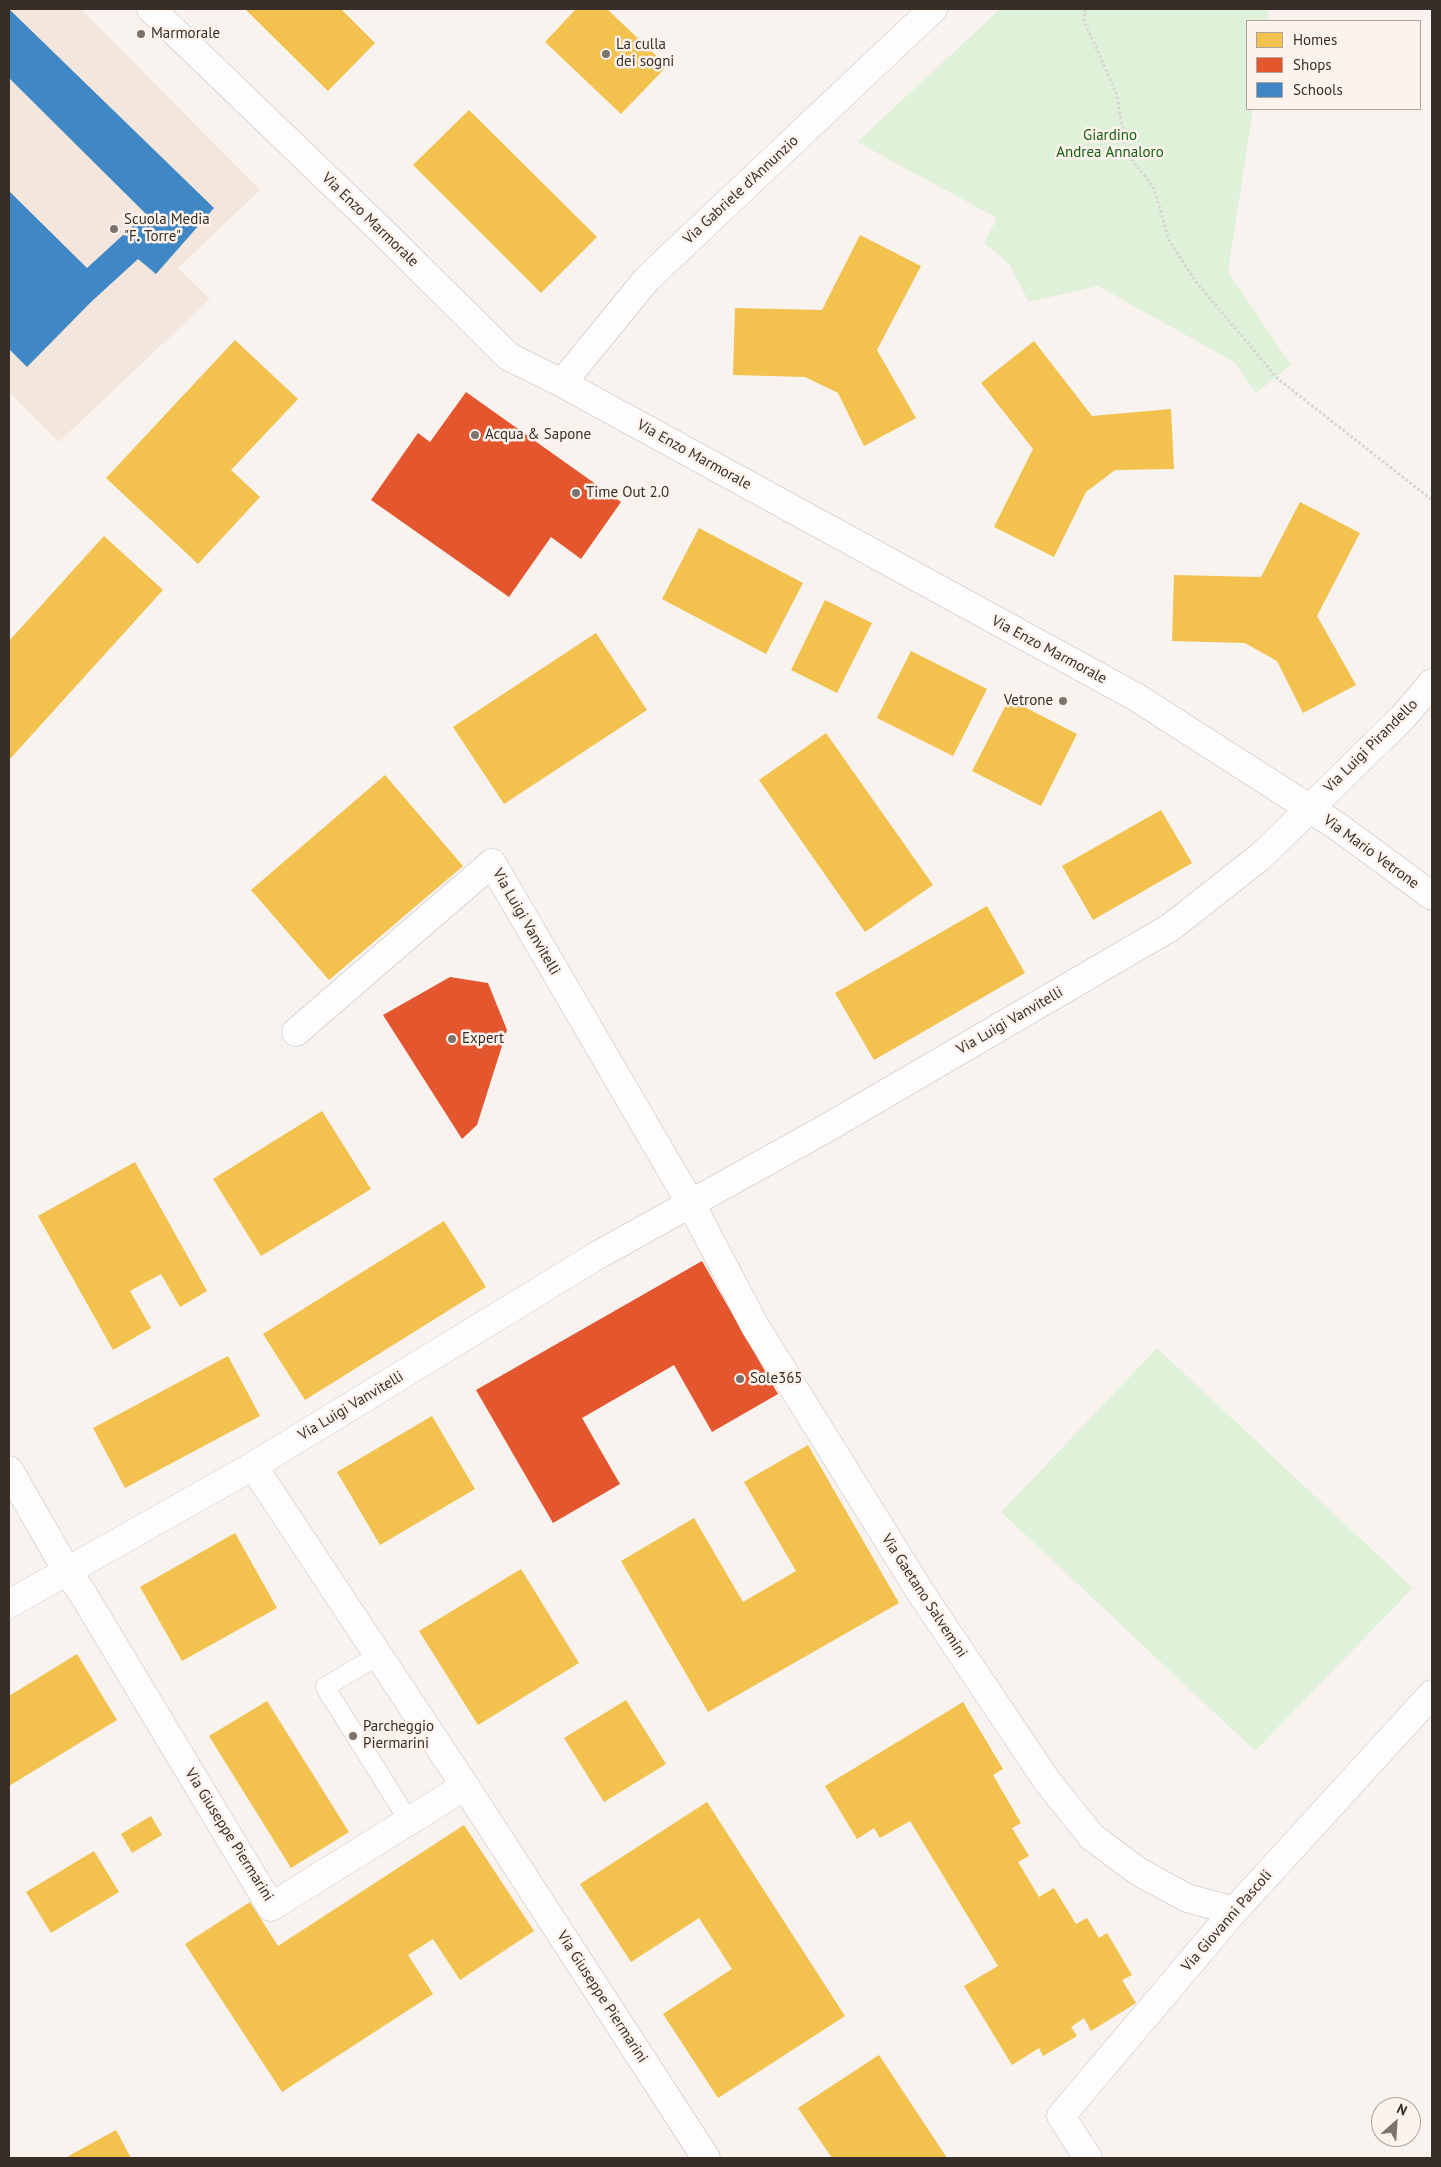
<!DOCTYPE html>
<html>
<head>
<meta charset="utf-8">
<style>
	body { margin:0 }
	#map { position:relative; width:1441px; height:2167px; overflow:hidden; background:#f9f3f0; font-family:"PT Sans",sans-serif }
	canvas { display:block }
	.frame { position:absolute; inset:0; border:10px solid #382e27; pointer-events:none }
	.legend { position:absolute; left:1246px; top:20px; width:175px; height:90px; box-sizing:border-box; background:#fdf2ec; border:1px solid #aea49d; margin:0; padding:6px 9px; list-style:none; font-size:15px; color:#382e27 }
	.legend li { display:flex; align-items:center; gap:10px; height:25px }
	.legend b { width:25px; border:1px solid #aea49d }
	.north { position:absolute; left:1371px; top:2097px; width:50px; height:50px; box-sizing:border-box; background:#fdf2ec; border:1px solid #aea49d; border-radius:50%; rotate:26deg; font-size:14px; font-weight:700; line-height:20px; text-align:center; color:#382e27 }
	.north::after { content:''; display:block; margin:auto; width:18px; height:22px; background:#7c736d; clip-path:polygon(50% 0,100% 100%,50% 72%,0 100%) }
</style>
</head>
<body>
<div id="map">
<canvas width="1441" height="2167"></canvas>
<div class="frame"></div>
<ul class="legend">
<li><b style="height:14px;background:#f2c14e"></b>Homes</li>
<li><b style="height:14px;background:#e4572e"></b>Shops</li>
<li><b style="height:14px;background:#3f88c5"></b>Schools</li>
</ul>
<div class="north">N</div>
</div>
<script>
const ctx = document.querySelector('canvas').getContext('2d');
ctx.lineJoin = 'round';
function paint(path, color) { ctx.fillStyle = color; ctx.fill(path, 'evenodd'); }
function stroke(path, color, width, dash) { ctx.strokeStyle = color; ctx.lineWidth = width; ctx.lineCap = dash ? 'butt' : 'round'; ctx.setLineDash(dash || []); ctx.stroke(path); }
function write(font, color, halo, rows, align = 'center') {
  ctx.font = font + ' "PT Sans",sans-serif'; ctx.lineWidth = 5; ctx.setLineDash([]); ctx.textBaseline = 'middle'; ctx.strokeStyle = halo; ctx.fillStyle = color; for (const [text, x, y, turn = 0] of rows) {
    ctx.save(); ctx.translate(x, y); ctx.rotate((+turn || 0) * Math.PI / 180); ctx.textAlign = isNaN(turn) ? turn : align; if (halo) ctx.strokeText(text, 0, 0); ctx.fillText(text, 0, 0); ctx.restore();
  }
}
paint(new Path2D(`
	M9,9h72l179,181 -82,78 32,31 -151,143 -50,-50z`), '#f3e6dd');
paint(new Path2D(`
	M1000,9h269l-2,12h-20v88h6l-25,163 63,93 -35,28 -22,-31 -136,-76 -69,16 -20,-38 -25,-21 13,-25 -140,-76z
	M1157,1348l256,240 -158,163 -254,-239z`), '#dff2d9');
paint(new Path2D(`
	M245,9h96l34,34 -47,48z
	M576,9h31l60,57 -46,48 -76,-72z
	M469,110l128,127 -56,56 -128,-128z
	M860,235l61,31 -44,84 39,68 -52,28 -26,-53 -33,-16 -72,-2 2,-67 87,2z
	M235,340l63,59 -67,71 29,27 -62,67 -92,-86z
	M1034,341l58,75 79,-7 3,60 -59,1 -29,22 -32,65 -60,-30 39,-78 -52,-66z
	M1300,502l60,31 -43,83 39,69 -53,28 -26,-52 -32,-18 -73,-2 2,-66 87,2z
	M699,528l104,55 -37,71 -104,-55z
	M104,536l59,54 -154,170v-119z
	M825,600l47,23 -35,70 -46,-23z
	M596,633l51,77 -143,94 -51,-77z
	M911,651l76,38 -34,67 -76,-38z
	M1009,699l68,35 -36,72 -69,-35z
	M826,733l107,152 -68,47 -106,-152z
	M385,775l78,91 -134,114 -78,-90z
	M1161,810l31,53 -99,57 -31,-54z
	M987,906l38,67 -151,87 -39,-67z
	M322,1111l49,78 -110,67 -48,-77z
	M135,1162l72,129 -27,16 -19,-33 -31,17 21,37 -38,22 -75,-134z
	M444,1221l42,66 -181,113 -42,-66z
	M228,1356l32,60 -135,72 -32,-60z
	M432,1416l43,73 -95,56 -43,-73z
	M808,1445l91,158 -191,109 -87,-151 73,-43 49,84 53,-31 -52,-89z
	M235,1533l42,75 -95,53 -42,-74z
	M521,1569l58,94 -101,62 -59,-94z
	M77,1654l40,66 -108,66v-90z
	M626,1700l40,64 -62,38 -40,-64z
	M267,1701l82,131 -58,36 -82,-132z
	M963,1702l40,67 -10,6 28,48 -9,5 17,28 -11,6 21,35 15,-9 22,36 11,-6 12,20 8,-5 25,42 -10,5 14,23 -45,28 -7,-13 -13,9 6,9 -34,20 -4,-8 -27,17 -48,-79 34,-20 -88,-145 -30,17 -6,-10 -17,11 -32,-53z
	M707,1802l138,214 -127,82 -55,-84 69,-45 -33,-51 -68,44 -51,-78z
	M151,1816l11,19 -30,18 -11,-19z
	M464,1825l70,106 -74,49 -27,-41 -25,16 25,39 -151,98 -97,-148 65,-42 28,44z
	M94,1851l25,41 -68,41 -25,-41z
	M879,2055l68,103h-115l-34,-50z
	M116,2130l15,28h-66z`), '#f2c14e');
paint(new Path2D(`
	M466,392l155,110 -40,57 -30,-22 -42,60 -138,-97 47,-67 12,9z
	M450,977l38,6 19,47 -30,95 -15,14 -79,-124z
	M702,1261l76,133 -66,38 -38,-67 -92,53 38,66 -67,39 -77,-133z`), '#e4572e');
paint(new Path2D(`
	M9,9l205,199 -58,66 -18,-15 -47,43 -64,65 -18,-18v-158l78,77 59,-54 -137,-136z`), '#3f88c5');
const lane = new Path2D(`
	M379,1655l-54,32 84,134`);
const street = new Path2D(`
	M151,9l236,227 122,121 53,26 574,314 201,129 95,70
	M562,383l85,-104 286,-270
	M296,1032l196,-169 199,341 64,122 166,267 126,188 45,56 47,35 48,26 47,13
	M253,1466l212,320 241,372
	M9,1470l58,101 16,23 188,313 194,-121
	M9,1604l244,-138 345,-211 227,-126 346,-202 90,-71 142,-139 29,-34
	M1088,2158l-27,-42 173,-205 198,-217`);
stroke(lane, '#c4bdb8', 20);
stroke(street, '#c4bdb8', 29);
stroke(new Path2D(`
	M1085,9l-1,12 33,74 9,58 27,33 16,54 27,42 82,97 154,121`), '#d8d4d3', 3, [2.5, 2.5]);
stroke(lane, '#fefdfd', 19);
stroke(street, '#fefdfd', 28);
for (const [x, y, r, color] of [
	[141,34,5,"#7c736d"],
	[606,54,5,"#7c736d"],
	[114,229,5,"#7c736d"],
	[475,435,5,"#7c736d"],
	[576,493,5,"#7c736d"],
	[1063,701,5,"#7c736d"],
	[452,1039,5,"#7c736d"],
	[740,1379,5,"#7c736d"],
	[353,1736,5,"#7c736d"]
]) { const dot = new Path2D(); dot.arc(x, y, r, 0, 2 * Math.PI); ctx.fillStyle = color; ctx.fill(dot); stroke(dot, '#fdf2ec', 2); }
write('15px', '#382e27', '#fdf2ec', [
	["Marmorale",151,34],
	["La culla",616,45],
	["dei sogni",616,62],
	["Scuola Media",124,220],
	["\"F. Torre\"",124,237],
	["Acqua & Sapone",485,435],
	["Time Out 2.0",586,493],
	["Vetrone",1053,701,"right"],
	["Expert",462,1039],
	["Sole365",750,1379],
	["Parcheggio",363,1727],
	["Piermarini",363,1744]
], 'left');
write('15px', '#136118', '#fdf2ec', [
	["Giardino",1110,136],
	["Andrea Annaloro",1110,153]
]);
write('15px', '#382e27', '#fdf2ec', [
	["Via Gabriele d'Annunzio",741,190,-43],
	["Via Enzo Marmorale",370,220,44],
	["Via Enzo Marmorale",694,455,29],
	["Via Enzo Marmorale",1049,650,28],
	["Via Luigi Pirandello",1371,746,-45],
	["Via Mario Vetrone",1371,852,36],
	["Via Luigi Vanvitelli",526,922,60],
	["Via Luigi Vanvitelli",1010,1021,-30],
	["Via Luigi Vanvitelli",351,1406,-31],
	["Via Gaetano Salvemini",924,1596,57],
	["Via Giuseppe Piermarini",229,1835,58],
	["Via Giovanni Pascoli",1227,1921,-49],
	["Via Giuseppe Piermarini",602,1997,57]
]);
</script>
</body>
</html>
